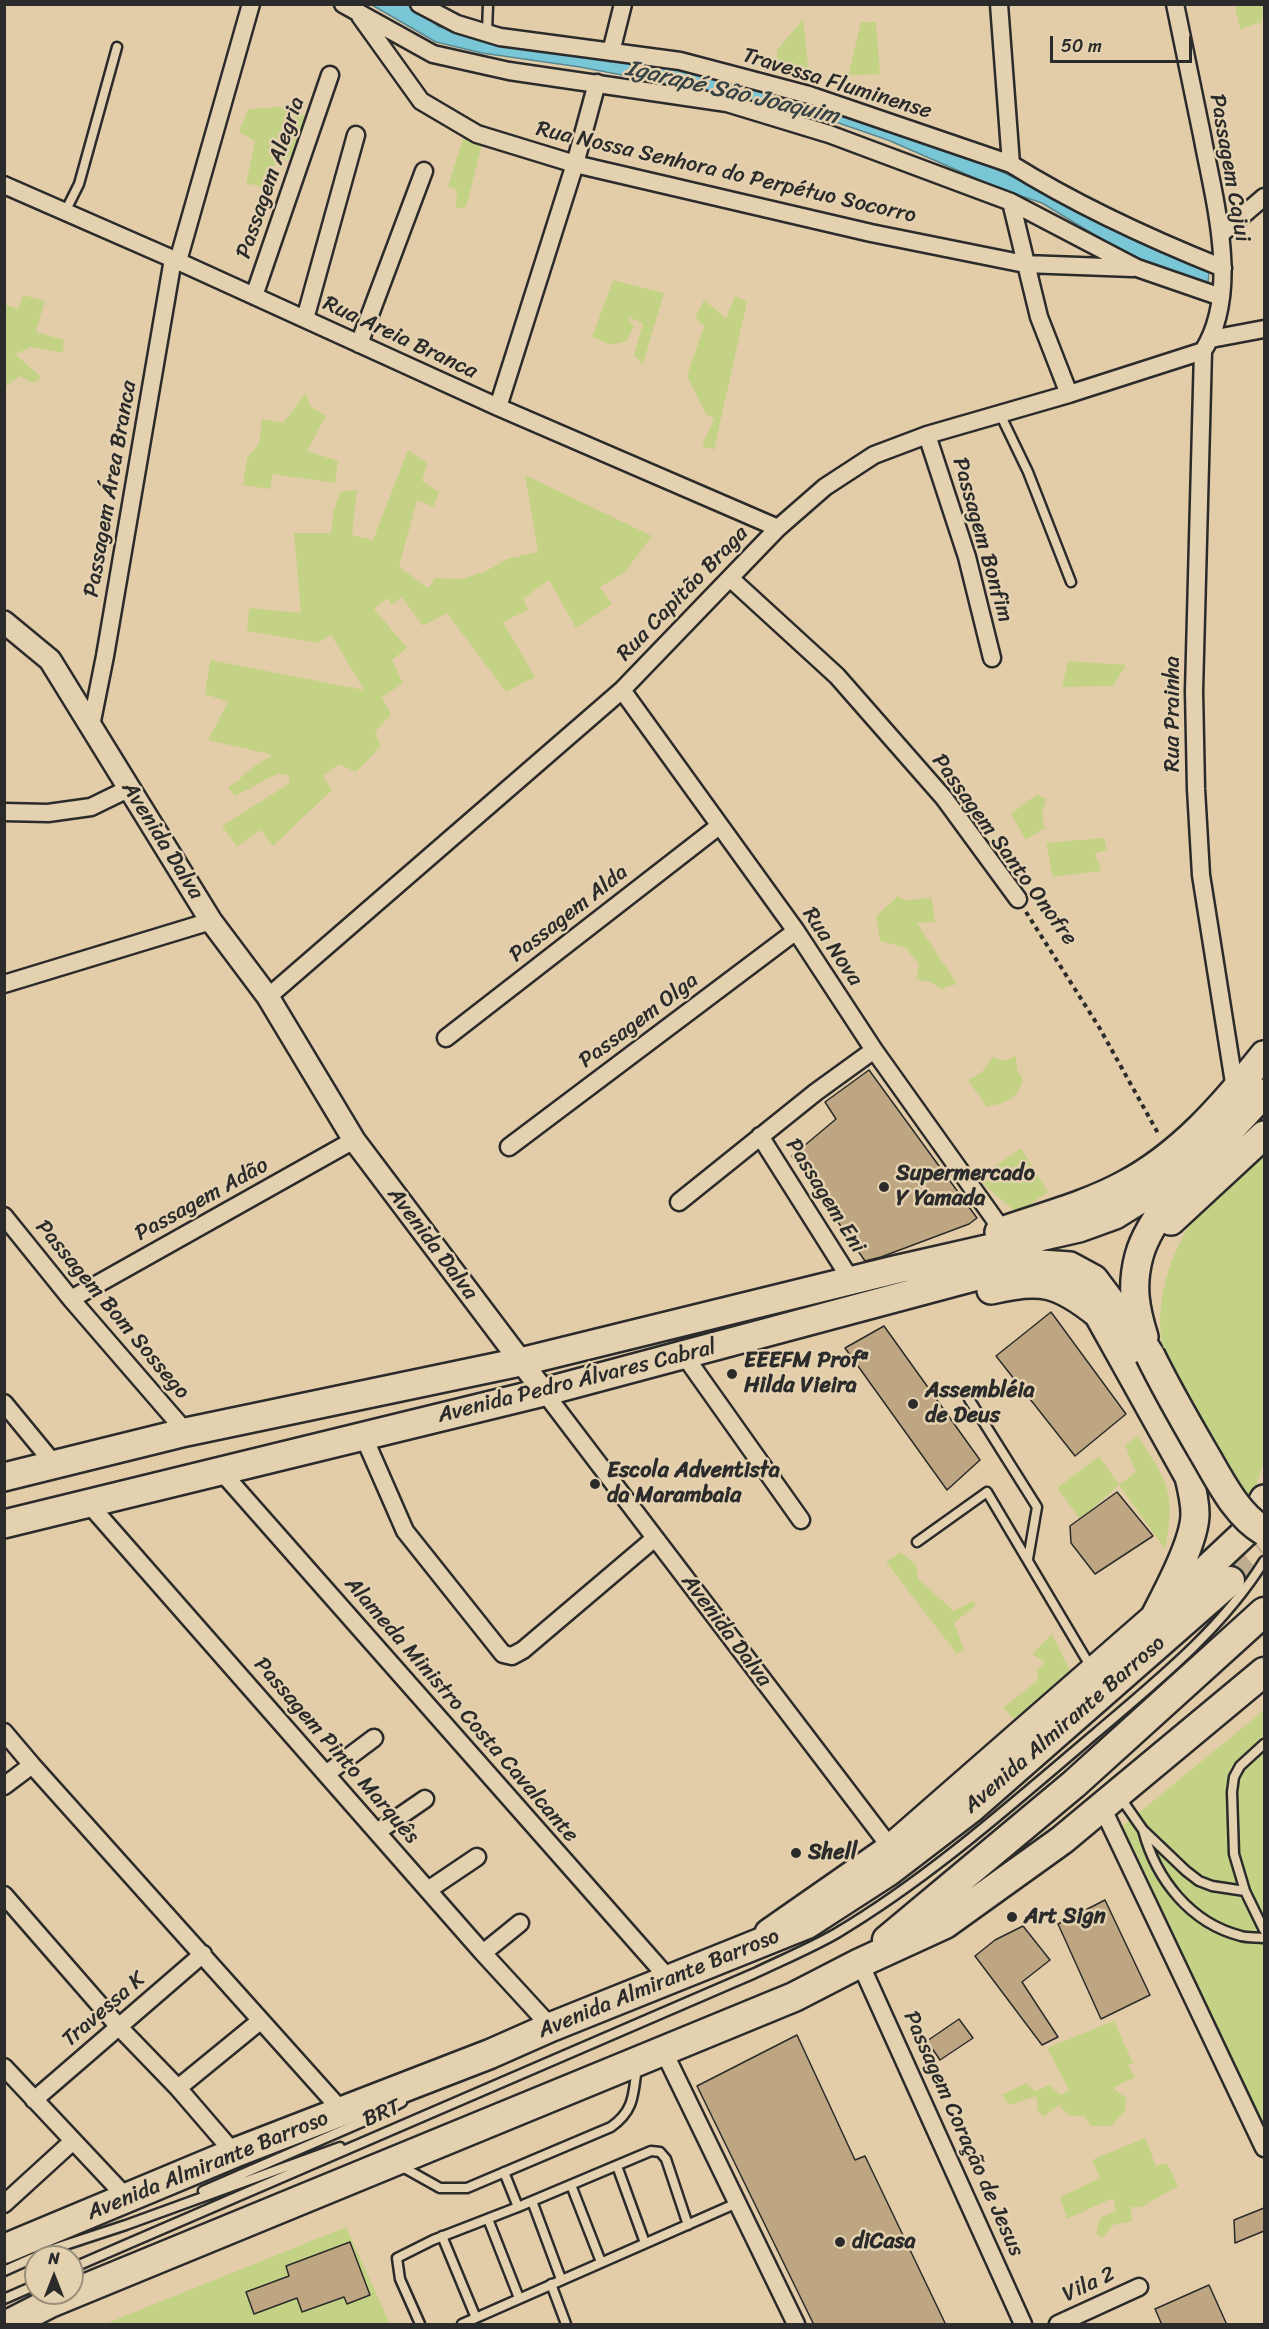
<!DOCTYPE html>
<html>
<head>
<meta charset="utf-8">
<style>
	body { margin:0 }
	#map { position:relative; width:1269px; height:2329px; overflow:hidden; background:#e3cda8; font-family:Sriracha,sans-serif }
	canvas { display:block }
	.frame { position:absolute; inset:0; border:6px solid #2b2b2b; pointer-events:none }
	.north { position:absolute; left:24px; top:2245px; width:60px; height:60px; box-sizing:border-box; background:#e4d1af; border:2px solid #9a8f7a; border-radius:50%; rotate:0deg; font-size:16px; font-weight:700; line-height:24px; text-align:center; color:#2b2b2b }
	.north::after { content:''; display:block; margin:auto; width:21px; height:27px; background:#2b2b2b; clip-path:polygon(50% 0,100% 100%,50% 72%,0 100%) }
	.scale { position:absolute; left:1050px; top:36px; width:142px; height:27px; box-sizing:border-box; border:3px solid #2b2b2b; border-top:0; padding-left:8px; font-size:18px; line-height:21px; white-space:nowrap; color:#2b2b2b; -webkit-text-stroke:4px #e4d1af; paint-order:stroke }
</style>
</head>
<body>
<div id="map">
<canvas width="1269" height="2329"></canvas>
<div class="frame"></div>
<div class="north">N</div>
<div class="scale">50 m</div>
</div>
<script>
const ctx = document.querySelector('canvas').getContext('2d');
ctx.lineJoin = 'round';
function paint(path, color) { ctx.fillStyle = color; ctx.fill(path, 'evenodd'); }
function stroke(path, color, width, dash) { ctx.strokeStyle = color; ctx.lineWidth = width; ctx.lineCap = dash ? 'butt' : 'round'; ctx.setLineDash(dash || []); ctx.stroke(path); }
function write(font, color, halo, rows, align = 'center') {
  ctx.font = font + ' Sriracha,sans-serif'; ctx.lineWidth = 5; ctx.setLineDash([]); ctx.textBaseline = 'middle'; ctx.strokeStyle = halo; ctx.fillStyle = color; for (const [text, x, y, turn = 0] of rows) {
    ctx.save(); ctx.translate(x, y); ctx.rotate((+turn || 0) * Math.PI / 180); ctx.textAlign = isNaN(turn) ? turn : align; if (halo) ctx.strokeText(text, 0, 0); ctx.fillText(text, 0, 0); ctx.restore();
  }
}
paint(new Path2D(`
	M1236,5h28v9l-3,8 -21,7 -5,-23z
	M803,19l6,55 -32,-6v-18z
	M861,22h15l4,52 -32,2z
	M280,107l30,10 -14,36 -27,16 -1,22 -12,-6 -10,-1 9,-43 -16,-9 9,-23z
	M463,138l19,7 -16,62 -10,1 1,-18 -9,-3z
	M613,280l51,13 -21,71 -9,-8 9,-33 -16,-6 7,9 -7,15 -16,4 -19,-8z
	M23,295l22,6 -9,31 28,8 -1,13 -31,-6 -17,7 27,24 -10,5 -12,-7 -15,11v-82l13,4z
	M735,296l12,6 -33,148 -12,-4 12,-27 -8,-5 -19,-38 17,-50 -9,-8 9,-18 22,18z
	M306,393l4,13 16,10 -19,35 31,10 -3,22 -62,-9 -3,15 -27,-4 4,-27 12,-14 3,-25 21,4z
	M408,450l19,13 -5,18 17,11 -5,15 -17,-7 -18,67 29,21 7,-10 26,1 25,-8 21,-12 31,-7 -13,-77 127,61 -28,37 -24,14 12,17 -36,24 -27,-48 -26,19 5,11 -25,12 32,55 -29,15 -59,-79 -24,13 -21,-29 -10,8 -4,-7 -14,11 33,39 -15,12 11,23 -21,14 9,18 -16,17 6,14 -25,26 -17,-8 -16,12 9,14 -59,56 -12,-16 -24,17 -15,-21 68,-43 -2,-8 -11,-1 -42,22 -7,-9 10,-6 8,-9 26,-17 -64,-15 20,-38 -23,-8 5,-34 154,30 -33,-55 -13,8 -71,-12 2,-23 52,5 -7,-80h37l2,-20 7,-21 17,-2 -5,45 21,5z
	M1068,661l58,4 -13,21 -51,1z
	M1037,794l9,5 -4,15 3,14 -19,12 -15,-26z
	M1104,838l3,12 -12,3 6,18 -48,6 -7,-34z
	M898,896l8,5 25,-4 4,25 -18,1 40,61 -16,5 -11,-7 -14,-3 3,-15 -13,-16 -26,-7 -4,-25z
	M1016,1056l1,13 6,11c-7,21 -16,22 -36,27l-19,-27 13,-7 12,-16 11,4z
	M1021,1148l27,44 -31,21 -40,-34z
	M1264,1149v312l-10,31 -9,8c-18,-32 -36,-64 -54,-96 -8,-15 -18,-29 -24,-44 -19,-48 5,-118 37,-154 18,-21 41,-38 60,-57z
	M1138,1436c30,47 38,57 27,113l-46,-64 -39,34 -23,-31 42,-32 20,29 17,-13 -11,-27z
	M901,1552l15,13 2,14 36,32 18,-10 4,4 -22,18 10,26 -7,5 -71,-92z
	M1052,1634l20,41 -53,49 -16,-16 35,-28 -1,-10 8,-8 -13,-8z
	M1264,1710v426l-145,-307z
	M1114,2021l19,42 -5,2 7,12 -22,11 14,11 -3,13 -12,14h-21l-7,-10h-14l-11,-11 -16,12 -6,-8v-13l-28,9 -7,-10 24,-12 10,8 13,-6 12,10 8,-5 -22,-42z
	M1145,2138l11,28 11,-3 11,23 -37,21h-10l1,14 -19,4 -11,13 -6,-4 4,-16 16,-7 -3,-13 -46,21 -7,-22 40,-19 -8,-18z
	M346,2227l44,97h-285z`), '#c4d286');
const water = new Path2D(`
	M372,5h38l29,22 282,50 220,66 268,127 -1,15 -38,-11 -65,-33 -63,-38 -44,-15 -110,-48 -93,-32 -215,-41 -98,-14 -46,-11z`);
paint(water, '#79c7d6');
stroke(water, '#5a8992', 1.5);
const building = new Path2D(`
	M869,1070l108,148 -8,6 -88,33 -16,4 -73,-105 44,-37 -11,-17z
	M1051,1312l75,102 -51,42 -79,-100z
	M884,1326l96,134 -33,30 -102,-142z
	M1117,1492l36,44 -58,38 -24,-31 -1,-17z
	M1105,1900l45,95 -49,24 -43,-95z
	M1023,1926l27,34 -28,22 36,55 -16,8 -67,-89 20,-16z
	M959,2019l14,19 -33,22 -13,-19z
	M797,2035l58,125 10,-4 81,169h-132l-117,-239z
	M1264,2208v23l-29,12 -1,-23z
	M350,2242l20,53 -23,9 -3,-7 -42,15 -5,-14 -43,16 -8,-22 43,-16 -3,-10z
	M1209,2285l18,40h-65l-7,-16z`);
paint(building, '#bda681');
stroke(building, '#2b2b2b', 1.5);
stroke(new Path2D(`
	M1230,1581l34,-28`), '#bead8f', 28, [28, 14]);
const service = new Path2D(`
	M487,33l1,-29
	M65,212l14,-28 38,-137
	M1000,414l28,58 43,110
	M969,1399l68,108 -9,52
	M917,1542l70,-50 105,177
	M1264,1744l-24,22 -6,11 -2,15 2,62 11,37 19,39
	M1120,1797l23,33 43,41 13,10 13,5 33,5
	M1143,1830c13,49 47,93 98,106 7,2 16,1 23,2
	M399,2165l41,23h27l144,-61c24,-17 22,-33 26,-60
	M617,2166l28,77
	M571,2185l30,77
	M203,2191l173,-75 26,-14
	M532,2201l29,78
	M518,2207l133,-56 9,1 6,7 22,66
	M488,2219l31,79
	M442,2236l34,82
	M72,2268l683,-295c27,-13 56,-25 82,-40 94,-56 176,-130 259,-200 61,-52 126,-104 168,-172
	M4,2271l49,-22 73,-24 214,-78
	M551,2284l15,40
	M4,2299l32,-14
	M420,2324l-20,-45 -3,-21 36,-18 85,-33 -14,-35
	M462,2324l275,-121`);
const minor = new Path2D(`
	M343,4l90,50 76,17 218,32 102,31 182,68 126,66 84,29
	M419,4l38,20 43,13 180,24 129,34 202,69c64,40 142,76 212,104
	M999,4l12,160
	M1175,4c9,44 18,88 27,131 12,65 39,156 1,216l-9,340 2,98 5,86 34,214
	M360,16l61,85 56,33 98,30 296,69 154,31 108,4
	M611,52l12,-48
	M4,185l169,74 325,148 280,121
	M1011,202l28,115 30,77
	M1221,234l43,-37
	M178,261l73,-257
	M254,296l76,-221
	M305,319l51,-184
	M1211,339l53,-10
	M359,344l65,-173
	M498,407l77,-243 22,-81
	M927,435l40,122 25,101
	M731,579l106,97 107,122 74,101
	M622,690l174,241 78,119 129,181
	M91,726l14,-70 68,-397
	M4,812l44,1 43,-6 39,-19
	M4,984l207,-63
	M268,997l354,-307 156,-162 47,-41 49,-32 53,-20 142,-41 134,-43
	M446,1038l273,-212
	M760,1136l91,144
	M509,1147l287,-216
	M679,1202l137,-110 58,-42
	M4,1216l67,83 115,133
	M71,1299l283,-159
	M684,1355l117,165
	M544,1392l347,456
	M4,1403l51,62
	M363,1435l42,96 98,123 9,2 11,-6 132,-112
	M220,1470l449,509
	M88,1503l395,450 68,74
	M4,1732l28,33 310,346
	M326,1774l48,-36
	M4,1786l28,-21
	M1102,1807l162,341
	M377,1832l48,-33
	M428,1890l49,-33
	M4,1895l115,132 59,61 56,65
	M483,1953l37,-30
	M860,1963l163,361
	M664,2052l132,272
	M4,2067l123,131
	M178,2088l82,-67
	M34,2100l169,-146
	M4,2204l69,-63
	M1058,2324l81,-37`);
const tertiary = new Path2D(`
	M4,622l46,38 161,261 57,76 86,143 190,252`);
const primary = new Path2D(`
	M1171,1221l93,-86
	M999,1232c42,-15 86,-26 125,-47 57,-30 100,-80 140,-130
	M1144,1337c-9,-29 -13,-51 -5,-81 13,-50 90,-123 125,-163
	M4,1477l182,-45 334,-70 374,-92 185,-42 36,-13 92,-57
	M4,1524l540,-132 482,-129 44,3 24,13 54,72
	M1166,1607l82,-77 16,-31
	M769,1933l122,-85 263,-230c13,-25 41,-77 41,-104 0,-13 -3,-25 -6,-37l-91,-163c-40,-32 -57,-36 -107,-24`);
const trunk = new Path2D(`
	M887,1940l187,-156 190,-172
	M4,2249l230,-96 256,-99 61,-27 256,-103 82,-53 81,-62 260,-228
	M9,2324l41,-21 744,-306 66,-34 85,-39 117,-84 202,-168`);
stroke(service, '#2b2b2b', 13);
stroke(minor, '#2b2b2b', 21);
stroke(tertiary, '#2b2b2b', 26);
stroke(primary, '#2b2b2b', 32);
stroke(trunk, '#2b2b2b', 33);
stroke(new Path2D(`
	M1026,912l73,115 60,108`), '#2b2b2b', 4, [4.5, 4.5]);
stroke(service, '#e4d1af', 8);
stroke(minor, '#e4d1af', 16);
stroke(tertiary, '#e4d1af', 21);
stroke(primary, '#e4d1af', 27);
stroke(trunk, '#e4d1af', 28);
const trunkBridge = new Path2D(`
	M1150,1355c16,33 34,64 52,95 17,28 33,64 62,81`);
stroke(trunkBridge, '#2b2b2b', 33, []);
stroke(trunkBridge, '#e4d1af', 28);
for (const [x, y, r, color] of [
	[884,1187,6,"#2b2b2b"],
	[732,1374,6,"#2b2b2b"],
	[913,1404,6,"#2b2b2b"],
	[595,1484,6,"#2b2b2b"],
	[796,1853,6,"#2b2b2b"],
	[1012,1917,6,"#2b2b2b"],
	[840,2242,6,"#2b2b2b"]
]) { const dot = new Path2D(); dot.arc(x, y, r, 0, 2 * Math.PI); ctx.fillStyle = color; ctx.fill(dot); stroke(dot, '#e4d1af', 2); }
write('22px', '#2b2b2b', '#e4d1af', [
	["Travessa Fluminense",837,84,17],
	["Passagem Cajui",1229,168,80],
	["Rua Nossa Senhora do Perpétuo Socorro",726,173,13],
	["Passagem Alegria",271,178,-71],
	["Rua Areia Branca",400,338,25],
	["Passagem Área Branca",111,489,-80],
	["Passagem Bonfim",982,540,74],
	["Rua Capitão Braga",683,594,-46],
	["Rua Prainha",1173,714,-90],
	["Avenida Dalva",162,841,58],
	["Passagem Santo Onofre",1004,850,54],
	["Passagem Alda",569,914,-38],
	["Rua Nova",832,947,56],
	["Passagem Olga",639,1021,-37],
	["Passagem Eni",825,1196,58],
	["Passagem Adão",202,1200,-29],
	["Avenida Dalva",432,1244,53],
	["Passagem Bom Sossego",112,1310,50],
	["Avenida Pedro Álvares Cabral",577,1382,-14],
	["Avenida Dalva",726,1631,53],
	["Alameda Ministro Costa Cavalcante",461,1710,49],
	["Avenida Almirante Barroso",1065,1725,-41],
	["Passagem Pinto Marquês",336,1751,49],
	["Avenida Almirante Barroso",659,1984,-22],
	["Travessa K",104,2010,-41],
	["BRT",382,2114,-23],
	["Passagem Coração de Jesus",963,2134,66],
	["Avenida Almirante Barroso",208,2166,-22],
	["Vila 2",1089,2285,-25]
]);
write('bold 22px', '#2b2b2b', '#e4d1af', [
	["Supermercado",896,1174],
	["Y Yamada",896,1199],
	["EEEFM Profª",744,1361],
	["Hilda Vieira",744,1386],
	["Assembléia",925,1391],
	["de Deus",925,1416],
	["Escola Adventista",607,1471],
	["da Marambaia",607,1496],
	["Shell",808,1853],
	["Art Sign",1024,1917],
	["diCasa",852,2242]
], 'left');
write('italic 24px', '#374245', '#e4d1af', [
	["Igarapé São Joaquim",732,93,13]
]);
</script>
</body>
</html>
